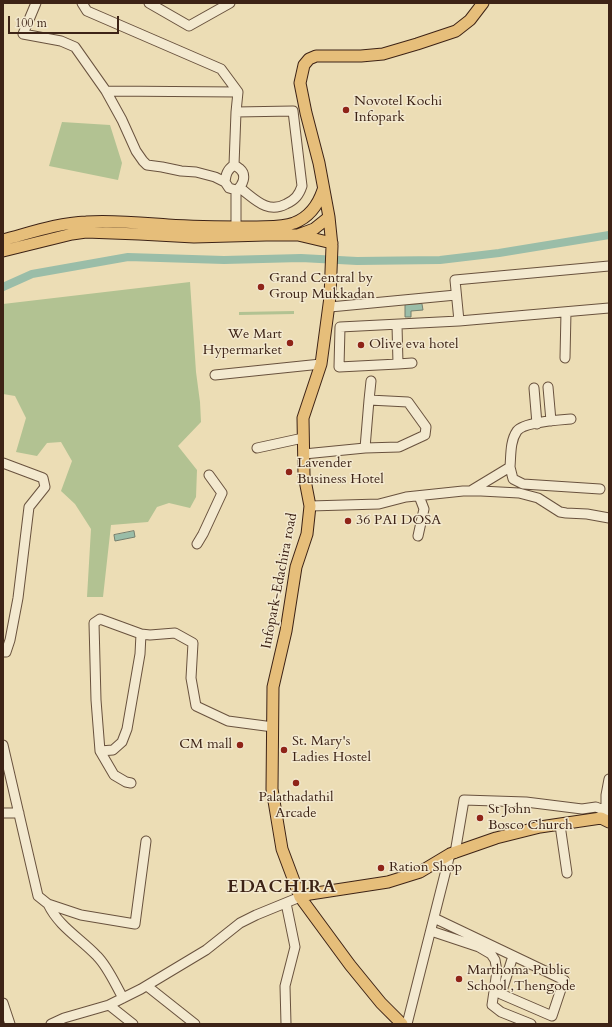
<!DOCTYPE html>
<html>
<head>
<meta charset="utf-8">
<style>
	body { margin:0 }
	#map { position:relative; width:612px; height:1027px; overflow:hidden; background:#ecddb5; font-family:Cardo,serif }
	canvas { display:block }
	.frame { position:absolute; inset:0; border:4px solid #3d2316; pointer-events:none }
	.scale { position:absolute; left:8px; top:16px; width:111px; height:18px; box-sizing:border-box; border:2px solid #3d2316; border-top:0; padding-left:5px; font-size:12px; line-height:14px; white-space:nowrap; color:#3d2316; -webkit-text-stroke:3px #f3e9cf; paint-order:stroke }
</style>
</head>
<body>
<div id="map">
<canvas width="612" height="1027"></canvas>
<div class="frame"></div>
<div class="scale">100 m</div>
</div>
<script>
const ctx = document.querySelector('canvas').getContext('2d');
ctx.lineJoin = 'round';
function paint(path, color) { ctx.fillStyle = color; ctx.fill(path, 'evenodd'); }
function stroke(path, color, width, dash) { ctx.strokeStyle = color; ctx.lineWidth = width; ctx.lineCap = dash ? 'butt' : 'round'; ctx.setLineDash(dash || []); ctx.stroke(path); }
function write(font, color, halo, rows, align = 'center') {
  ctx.font = font + ' Cardo,serif'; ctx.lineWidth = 3; ctx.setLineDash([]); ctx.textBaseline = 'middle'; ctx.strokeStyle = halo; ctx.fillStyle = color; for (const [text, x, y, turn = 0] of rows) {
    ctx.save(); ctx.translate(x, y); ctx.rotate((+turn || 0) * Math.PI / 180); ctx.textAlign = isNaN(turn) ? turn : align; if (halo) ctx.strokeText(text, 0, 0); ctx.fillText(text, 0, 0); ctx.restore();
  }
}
paint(new Path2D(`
	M62,122l48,3 12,38 -4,17 -69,-14z
	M190,282l6,90 4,30 1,20 -23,24 19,24 -1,27 -6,11 -21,-5 -12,4 -9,15 -37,3 -8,72h-16l4,-68 -16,-25 -14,-13 11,-30 -11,-19 -14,1 -10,13 -21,-4 10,-34 -11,-22 -12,-2v-90z
	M294,311v3l-55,1v-3z`), '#b2c292');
const water = new Path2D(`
	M422,304l1,6 -12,1v6h-6v-12z
	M134,531l1,6 -20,4 -1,-6z`);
paint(water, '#9abda8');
stroke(water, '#757f6e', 1);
stroke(new Path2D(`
	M3,287l29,-13 96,-17 96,3 77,-2 56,3 83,-1 59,-7 110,-18`), '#9abda8', 8);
const minor = new Path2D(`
	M36,3l-13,31 38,7 14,6 31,44 16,29 14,31 7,10 4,4 15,2 19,4 15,1 19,5 10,5 4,6 7,2
	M82,3l5,8 134,58 17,23 -2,20 57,-1 9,75c-3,9 -7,14 -16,18 -19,10 -31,-5 -46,-16
	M149,3l40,23 41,-23
	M106,91l132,1
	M236,112l-2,53c2,1 4,2 6,4 7,6 3,17 -4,21
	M225,182c1,-8 2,-12 9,-17
	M236,227v-37
	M609,266l-154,14 4,41 150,-13
	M330,307l126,-12
	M397,325l1,39 -59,3 1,-40 119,-6
	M565,358l1,-46
	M398,364l14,-1
	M215,375l106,-11
	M548,387l3,34
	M534,388l3,36
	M369,400l2,-19
	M257,448l46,-10
	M304,454l61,-6 34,-1 26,-12 1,-8 -18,-25 -39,-2 -4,48
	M3,463l40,15 2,9 -16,20 -11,91 -8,42 -4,12h-3
	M510,467c1,-12 0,-26 7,-36 7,-9 42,-11 54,-12
	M472,490l38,-23 3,12 10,5 77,5
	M310,506l69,-2 27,-7 57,-6h18l38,2 19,5 22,14 6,1 21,1 22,4
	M418,536l6,-27 -5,-13
	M197,544l6,-10 19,-41 -13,-18
	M3,745l35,151 10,8 33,11 54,9 11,-83
	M100,751l13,-1 9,-8 5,-13 13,-75 1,-20
	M131,783l-5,-1 -12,-7 -14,-24 -4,-51 -2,-77 6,-4 41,15 9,1 25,-2 18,10 -2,35 5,28 32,15 45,6
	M606,811v-16l3,-16
	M3,813h16
	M560,825l7,48
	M455,853l9,-53 62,2 56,7 14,-2 10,4 -5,7
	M286,903l9,44 -10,39 1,38
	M48,904c11,23 32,34 49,52 11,11 18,28 26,42
	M434,918l130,62 -12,36 -51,-22 12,-38
	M431,931l48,16 12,7 4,6 2,11 -5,34 9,7 30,12
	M147,986l48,38
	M3,1003l7,21
	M109,1005l24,19
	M51,1024l13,-6 45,-13 32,-16 65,-39 34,-27 16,-8 44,-18
	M407,1024l43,-170`);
const major = new Path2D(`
	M298,235l34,8
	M3,240c27,-7 55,-17 83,-18 27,-2 55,1 82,3 28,2 56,2 84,2 13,-1 30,1 42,-4 16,-6 24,-18 29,-33
	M3,251l69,-17 14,-2 53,2 55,3 72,-2h32l16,-6 15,-12
	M300,897l10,-3 78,-12 32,-10 30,-18 46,-16 44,-11 61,-9 8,4
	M402,1024l-21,-21 -31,-38 -50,-68 -18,-48 -10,-60 1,-102 13,-56 10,-64 11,-33 3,-28 -6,-31 -1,-57 18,-54 9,-67 2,-51 -3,-29 -10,-54 -13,-50 -6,-30 4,-18 5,-6 7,-3h45l22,-2 34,-10 39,-13 14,-11 13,-17`);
stroke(minor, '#69523e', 11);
stroke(major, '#3d2316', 13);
stroke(minor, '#f3e9cf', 9);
stroke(major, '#e6be7a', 11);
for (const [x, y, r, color] of [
	[346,110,4,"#8f2418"],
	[261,287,4,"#8f2418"],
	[290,343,4,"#8f2418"],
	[361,345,4,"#8f2418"],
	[289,472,4,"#8f2418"],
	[348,521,4,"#8f2418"],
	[240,745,4,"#8f2418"],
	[284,750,4,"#8f2418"],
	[296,783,4,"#8f2418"],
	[480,818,4,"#8f2418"],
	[381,868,4,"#8f2418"],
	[459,979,4,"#8f2418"]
]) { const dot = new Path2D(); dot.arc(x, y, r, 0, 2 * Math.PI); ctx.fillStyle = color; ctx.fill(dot); stroke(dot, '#f3e9cf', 1.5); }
write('14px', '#3d2316', '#f3e9cf', [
	["Novotel Kochi",354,102],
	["Infopark",354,118],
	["Grand Central by",269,279],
	["Group Mukkadan",269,295],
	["We Mart",282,335,"right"],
	["Hypermarket",282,351,"right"],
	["Olive eva hotel",369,345],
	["Lavender",297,464],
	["Business Hotel",297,480],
	["36 PAI DOSA",356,521],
	["St. Mary's",292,742],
	["Ladies Hostel",292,758],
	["CM mall",232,745,"right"],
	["Palathadathil",296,798,"center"],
	["Arcade",296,814,"center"],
	["St John",488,810],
	["Bosco Church",488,826],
	["Ration Shop",389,868],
	["Marthoma Public",467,971],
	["School ,Thengode",467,987]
], 'left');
write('14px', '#3d2316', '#f3e9cf', [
	["Infopark-Edachira road",280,581,-79]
]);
ctx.letterSpacing = '1px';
write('bold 18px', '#3d2316', '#f3e9cf', [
	["EDACHIRA",282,888]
]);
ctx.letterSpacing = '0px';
</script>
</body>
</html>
